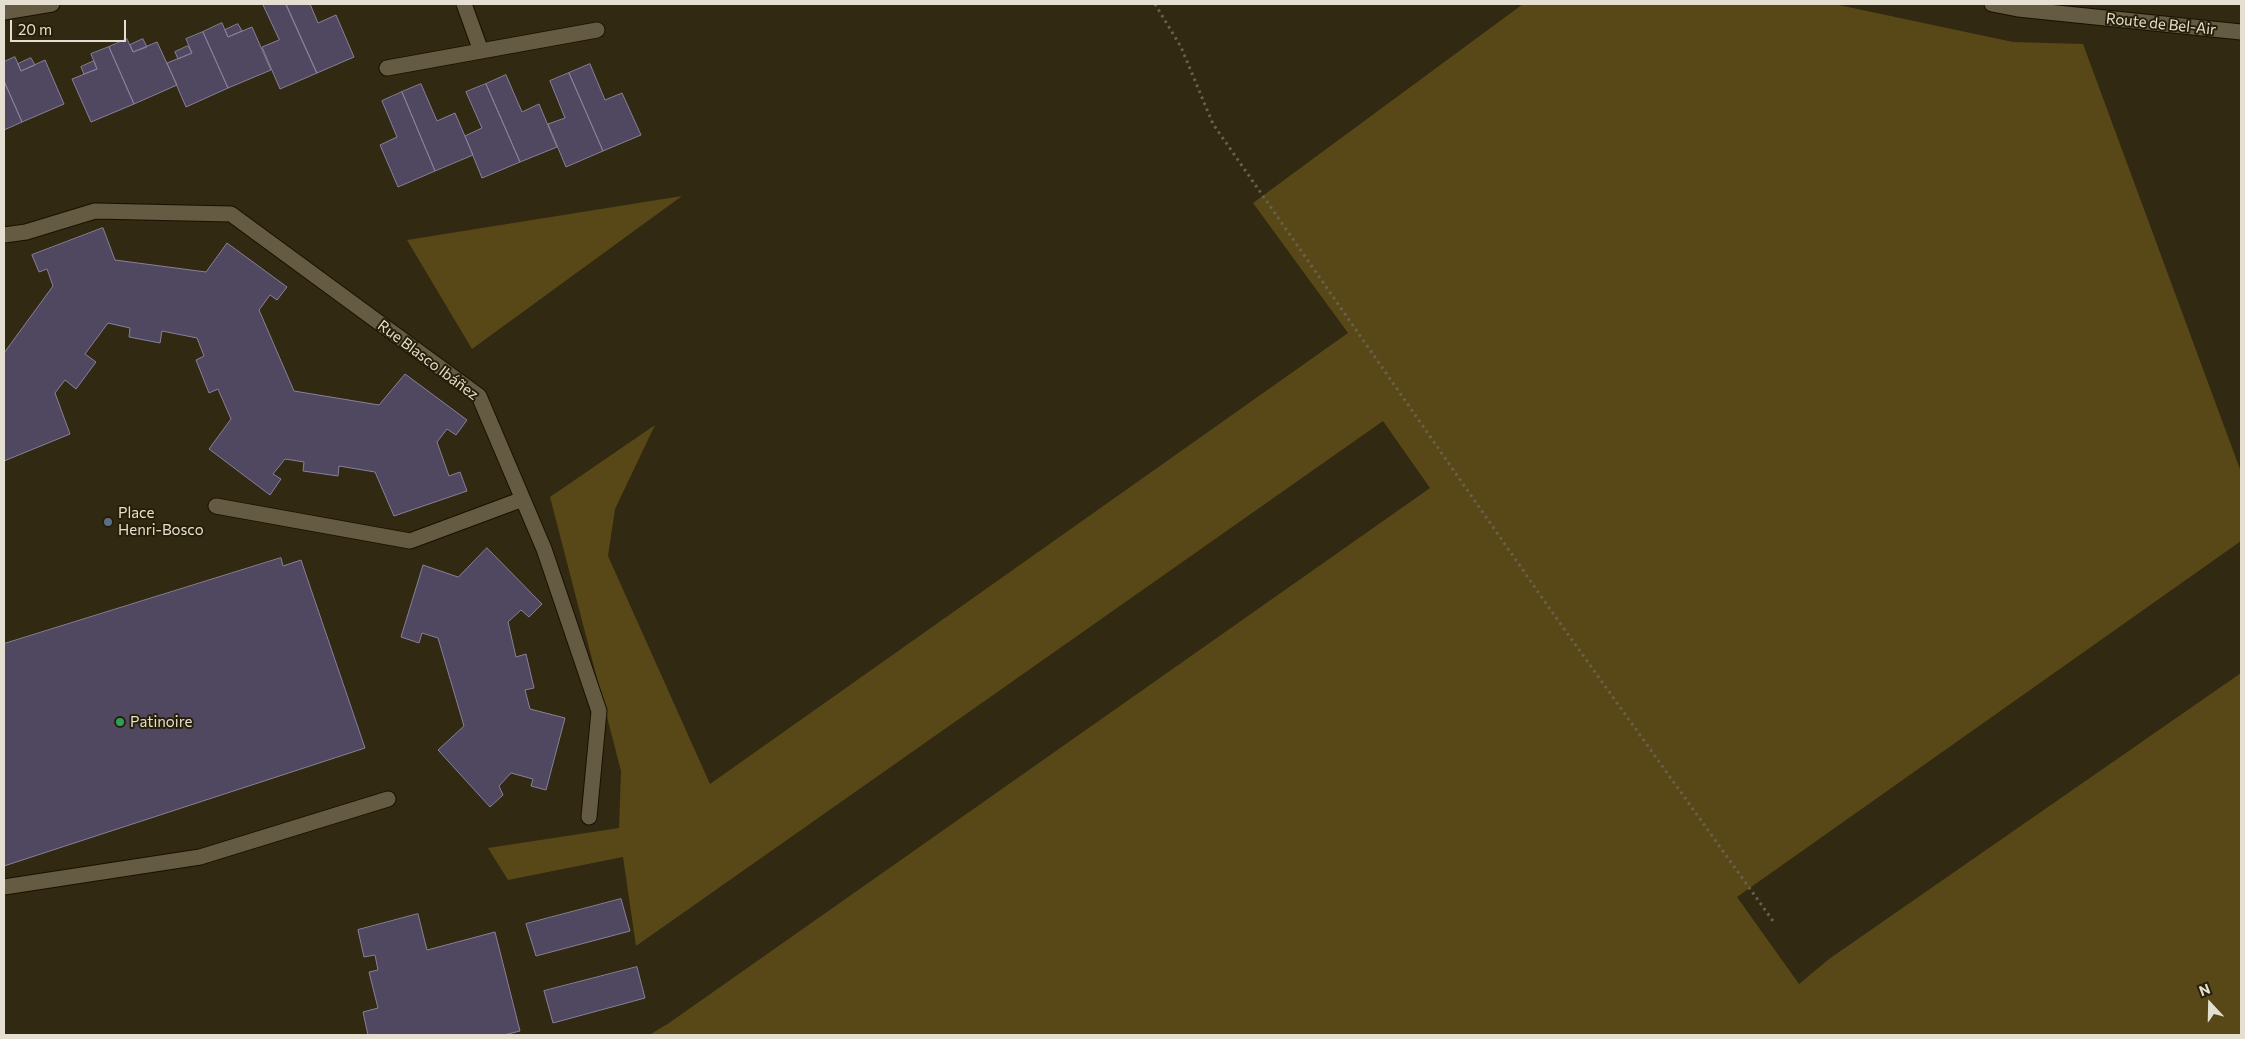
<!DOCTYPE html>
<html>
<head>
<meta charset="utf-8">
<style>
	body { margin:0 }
	#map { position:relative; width:2245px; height:1039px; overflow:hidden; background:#312911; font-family:Commissioner,sans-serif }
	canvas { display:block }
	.frame { position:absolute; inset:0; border:5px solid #e4dfd0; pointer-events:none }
	.north { position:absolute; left:2185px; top:979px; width:50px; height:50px; -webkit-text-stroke:4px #271f07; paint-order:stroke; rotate:339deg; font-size:14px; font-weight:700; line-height:20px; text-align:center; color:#e4dfd0 }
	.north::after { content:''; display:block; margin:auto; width:18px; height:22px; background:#e4dfd0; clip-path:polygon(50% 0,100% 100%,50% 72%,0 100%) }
	.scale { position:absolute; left:10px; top:20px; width:116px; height:22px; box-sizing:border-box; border:2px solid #e4dfd0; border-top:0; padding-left:6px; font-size:15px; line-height:18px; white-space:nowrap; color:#e4dfd0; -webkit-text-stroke:4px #271f07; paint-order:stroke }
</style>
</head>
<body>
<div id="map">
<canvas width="2245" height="1039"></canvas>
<div class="frame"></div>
<div class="north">N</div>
<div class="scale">20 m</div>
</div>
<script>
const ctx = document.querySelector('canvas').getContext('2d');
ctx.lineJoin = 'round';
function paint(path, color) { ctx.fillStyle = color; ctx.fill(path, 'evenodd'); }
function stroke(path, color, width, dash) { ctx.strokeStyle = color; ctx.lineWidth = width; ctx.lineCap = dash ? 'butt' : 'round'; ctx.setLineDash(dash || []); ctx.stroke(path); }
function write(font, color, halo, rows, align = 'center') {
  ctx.font = font + ' Commissioner,sans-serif'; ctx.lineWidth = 4; ctx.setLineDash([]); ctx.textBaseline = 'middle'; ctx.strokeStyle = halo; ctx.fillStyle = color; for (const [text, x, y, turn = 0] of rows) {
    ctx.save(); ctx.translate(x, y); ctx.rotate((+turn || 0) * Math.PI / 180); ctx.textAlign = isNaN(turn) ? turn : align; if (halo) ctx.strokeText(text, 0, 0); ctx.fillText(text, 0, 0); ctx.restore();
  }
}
paint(new Path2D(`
	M1523,4h311l179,38 70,2 158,428v69l-504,356 62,87 30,-25 412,-286v362h-1592l20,-12 761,-535 -47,-67 -747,525 -13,-89 -115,23 -20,-32 131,-20 2,-57 -71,-274 105,-72 -40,84 -7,47 102,228 638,-451 -95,-130z
	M682,196l-210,153 -65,-109z`), '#584818');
const building = new Path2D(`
	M263,4h23l31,69 -37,16 -18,-42 17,-7z
	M286,4h24l8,19 18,-8 18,42 -37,16z
	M222,23l6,14 24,-10 19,43 -43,18 -25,-56z
	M238,24l4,7 -14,6 -3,-7z
	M203,32l25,56 -42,19 -19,-44 25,-10 -6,-14z
	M127,39l6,13 24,-10 20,43 -43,19 -25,-57z
	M143,39l4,8 -14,5 -3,-7z
	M188,46l4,7 -14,6 -3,-7z
	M109,47l25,57 -43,18 -19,-43 25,-10 -6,-15z
	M15,57l6,14 24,-11 19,44 -42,18 -18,-41v-19z
	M31,58l4,7 -14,6 -3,-7z
	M94,61l3,8 -13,5 -3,-7z
	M590,64l15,36 17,-7 19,42 -38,16 -34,-78z
	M569,73l34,78 -37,16 -18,-43 17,-6 -15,-37z
	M506,75l16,37 17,-8 18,43 -37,15 -34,-78z
	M4,81l18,41 -18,8z
	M421,84l16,37 18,-8 18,42 -38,16 -33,-79z
	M486,84l34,78 -38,16 -17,-42 17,-8 -16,-36z
	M402,92l33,79 -37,16 -18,-42 17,-8 -15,-36z
	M103,228l12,32 91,12 21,-29 60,44 -10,13 -7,-5 -11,15 35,81 85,14 26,-31 62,46 -11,15 -9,-6 -10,13 12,34 11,-4 7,19 -73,25 -19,-44 -36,-6 -1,10 -35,-5 1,-9 -19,-3 -12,15 8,5 -11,16 -61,-46 22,-30 -13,-30 -9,4 -13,-33 8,-4 -7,-18 -35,-7 -2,12 -31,-6 1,-9 -22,-5 -23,31 11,8 -20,27 -11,-9 -10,13 15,41 -66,27v-108l49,-67 -6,-17 -8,3 -7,-17z
	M487,548l55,56 -13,13 -8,-7 -13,12 8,35 10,-3 8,34 -9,2 5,19 35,9 -19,72 -15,-4 2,-7 -22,-6 -12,13 4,9 -13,12 -52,-57 26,-24 -26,-88 -16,-5 -3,10 -18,-6 22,-72 35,12z
	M281,558l2,8 18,-6 64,188 -361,118v-222z
	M621,899l9,32 -94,25 -10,-32z
	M418,914l9,36 68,-18 25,99 -16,4h-136l-5,-23 15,-4 -9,-36 9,-2 -3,-15 -11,2 -6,-27z
	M637,967l8,31 -92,25 -9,-32z`);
paint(building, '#504860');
stroke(building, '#88809a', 1);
const minor = new Path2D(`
	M464,4l17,47 116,-21
	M1992,4l26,5 223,23
	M4,12l48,-8
	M387,68l94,-17
	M4,235l22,-3 69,-21 136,3 248,182 65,153 55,162 -10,106
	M216,506l194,35 113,-42
	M4,887l196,-30 188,-58`);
stroke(minor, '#191100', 17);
stroke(new Path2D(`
	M1155,4l26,43 32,77 339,488 221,309`), '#68614c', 3, [2.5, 4]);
stroke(minor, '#645b42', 15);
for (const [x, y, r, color] of [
	[108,522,5,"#5c6f8a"],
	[120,722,5,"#2e9e5b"]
]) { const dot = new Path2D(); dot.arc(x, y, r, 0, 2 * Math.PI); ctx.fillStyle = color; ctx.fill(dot); stroke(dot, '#271f07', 2); }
write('15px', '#e4dfd0', '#271f07', [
	["Route de Bel-Air",2161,24,6],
	["Rue Blasco Ibáñez",428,360,37]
]);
write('15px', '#e4dfd0', '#271f07', [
	["Place",118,513],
	["Henri-Bosco",118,530],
	["Patinoire",130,722]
], 'left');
</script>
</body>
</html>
